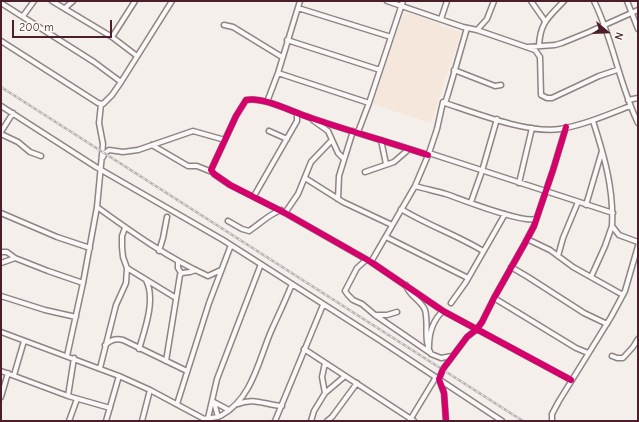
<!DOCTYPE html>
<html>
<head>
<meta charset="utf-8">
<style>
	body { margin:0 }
	#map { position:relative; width:639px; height:422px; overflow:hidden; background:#f4efea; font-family:"Comic Neue",sans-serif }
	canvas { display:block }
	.frame { position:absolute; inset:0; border:2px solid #4a1f2b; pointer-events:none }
	.north { position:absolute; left:587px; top:12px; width:40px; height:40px; -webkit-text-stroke:3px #fdfcf7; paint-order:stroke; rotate:109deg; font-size:11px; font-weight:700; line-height:16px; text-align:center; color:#4a1f2b }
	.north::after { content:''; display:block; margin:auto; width:14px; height:18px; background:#4a1f2b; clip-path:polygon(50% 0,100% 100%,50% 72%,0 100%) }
	.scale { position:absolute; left:12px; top:20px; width:100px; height:18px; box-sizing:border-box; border:2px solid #4a1f2b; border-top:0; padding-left:5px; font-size:12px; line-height:14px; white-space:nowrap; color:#4a1f2b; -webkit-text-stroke:3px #fdfcf7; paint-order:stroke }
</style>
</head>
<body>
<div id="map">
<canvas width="639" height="422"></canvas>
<div class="frame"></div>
<div class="north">N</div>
<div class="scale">200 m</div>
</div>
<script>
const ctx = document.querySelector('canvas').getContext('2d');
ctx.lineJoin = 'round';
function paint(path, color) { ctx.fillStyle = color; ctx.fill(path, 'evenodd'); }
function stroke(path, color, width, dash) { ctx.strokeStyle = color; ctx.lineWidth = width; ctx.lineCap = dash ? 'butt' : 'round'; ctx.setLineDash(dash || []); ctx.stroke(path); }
paint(new Path2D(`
	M404,12l37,12 -2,2 22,6 -30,91 -58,-19z`), '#f5e7db');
const minor = new Path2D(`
	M52,1l60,36 25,19
	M387,1l76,26 14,3 58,20 5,7 1,38 6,3h5l47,-22 18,-6
	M531,1l14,20
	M594,1c19,38 25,83 44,122
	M627,1l11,28
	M1,3l93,59 27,20
	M65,8l8,-7
	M298,8l93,29
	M23,16l11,-15
	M441,19l6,-18
	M224,25l9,2 49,30
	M477,30l10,-11 7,-18
	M112,37l23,-36
	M287,40l93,30
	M1,41l97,62 5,1 9,-9 9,-13 51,-81
	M539,46c1,-24 10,-29 25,-45
	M528,47l27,-2 7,-2 27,-11 49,-22
	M454,70l41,16 6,-1
	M278,73l91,30
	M628,100l10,-2
	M267,102l11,-29 22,-72
	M445,103c30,10 84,31 115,26 24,-4 47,-14 70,-23
	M1,106l95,61 127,73 155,99 124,82
	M312,119l2,2 14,10 10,22 6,6
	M593,121c11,34 21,68 19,105l7,9 19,7
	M269,131l18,8
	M1,132l12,-19
	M358,132l11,-29 34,-102
	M1,134l17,8 12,10 11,4
	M381,140l5,24
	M152,145l36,21h9l15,6
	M429,153l184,60
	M428,155c-39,-13 -79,-24 -117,-37 -17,-5 -48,-22 -65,-18l-10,16 -25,54 3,4 16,11 55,28 86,49 72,49 128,69
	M103,157l2,-4 4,-3 14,2 15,-2 55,-19 32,9
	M365,172l29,-10 15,-13
	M305,178l38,24 49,23
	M519,183l13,-55
	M415,186c10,3 21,5 31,8 17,6 75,29 90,25
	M254,196l43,-75v-8
	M338,199l1,-23 14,-45
	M471,202l11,-31 15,-52
	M586,205l16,-54
	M97,207c36,26 71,51 111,69l13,-6
	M401,209c26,16 56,26 82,42
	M1,213l56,24 33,11
	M285,213l13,-19 13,-32 21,-22
	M228,221l14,8 7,2c11,-7 20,-17 32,-21
	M386,237l82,41
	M527,239l23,11 23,17 50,28
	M159,251l4,-13 4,-21
	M1,252h6l8,6
	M558,256l5,-18 15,-36
	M366,260l-9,8 -11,21 -1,2 3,4 5,5 9,4 13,11 54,37
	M178,262v6l3,5
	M371,262l44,-76 14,-33 8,-24 6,-27 2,1 3,-9 19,-66
	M1,263l14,-5 33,13 35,12
	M511,267l17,10 56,36 23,11
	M127,268l49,30
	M591,277l14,-31 7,-20
	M406,285c2,10 15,15 19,25 4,15 -2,30 6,44l10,4 11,-2
	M1,296l44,14 31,7
	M494,298l82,50 12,5
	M451,303l15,-21 39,-68
	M375,315h12l10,-3
	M1,332l118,44 31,14 58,31
	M105,345c6,-5 10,-7 18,-5l64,31
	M429,347c0,-14 3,-26 14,-36
	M139,349c6,-20 17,-50 7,-69
	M304,349l110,72
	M67,356l16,-73 14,-76 6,-63 -4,-21 2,-19
	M612,356l5,2h6l10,-11 5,-8
	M166,361l14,-86 2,-2 8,-1 6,-2
	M100,368l16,-63 10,-22 1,-15 -4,-11 -1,-10v-11l3,-8
	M1,371l67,25 42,12
	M14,375l10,-34
	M325,393l20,-17
	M68,396l6,-38
	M1,397l7,-24
	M212,401l17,9
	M214,402l4,15
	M177,404l32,-101 22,-58
	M238,404c15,-7 28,1 44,2
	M208,418l9,-39 44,-115
	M204,419c6,-1 13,-1 18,-4 31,-17 37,-57 50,-86 7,-15 14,-30 20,-45
	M410,420l26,-43
	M69,421l8,-22
	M106,421l13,-45
	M142,421l8,-31
	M275,421l48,-116
	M311,421l3,-10 11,-18 -3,-16 3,-14
	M327,421l5,-4 25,-34
	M446,421l-2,-28 -5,-14 4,-10 24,-32 10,-8 5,-7 12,-24 31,-55 9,-17 19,-56 13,-43
	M552,421v-7l7,-13 52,-84 14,-26 13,-45`);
stroke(minor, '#8f8484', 7);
stroke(minor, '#faf9f7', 4);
const rail = new Path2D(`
	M1,87l522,334`);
stroke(rail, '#b9b4b4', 2.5);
stroke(rail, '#fdfcf7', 1, [3]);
stroke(new Path2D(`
	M428,155c-39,-13 -79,-24 -117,-37 -17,-5 -48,-22 -65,-18l-10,16 -25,54 3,4 16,11 55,28 86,49 72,49 128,69
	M446,421l-2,-28 -5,-14 4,-10 24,-32 10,-8 5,-7 12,-24 31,-55 9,-17 19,-56 13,-43`), '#d6006c', 6);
</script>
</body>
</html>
